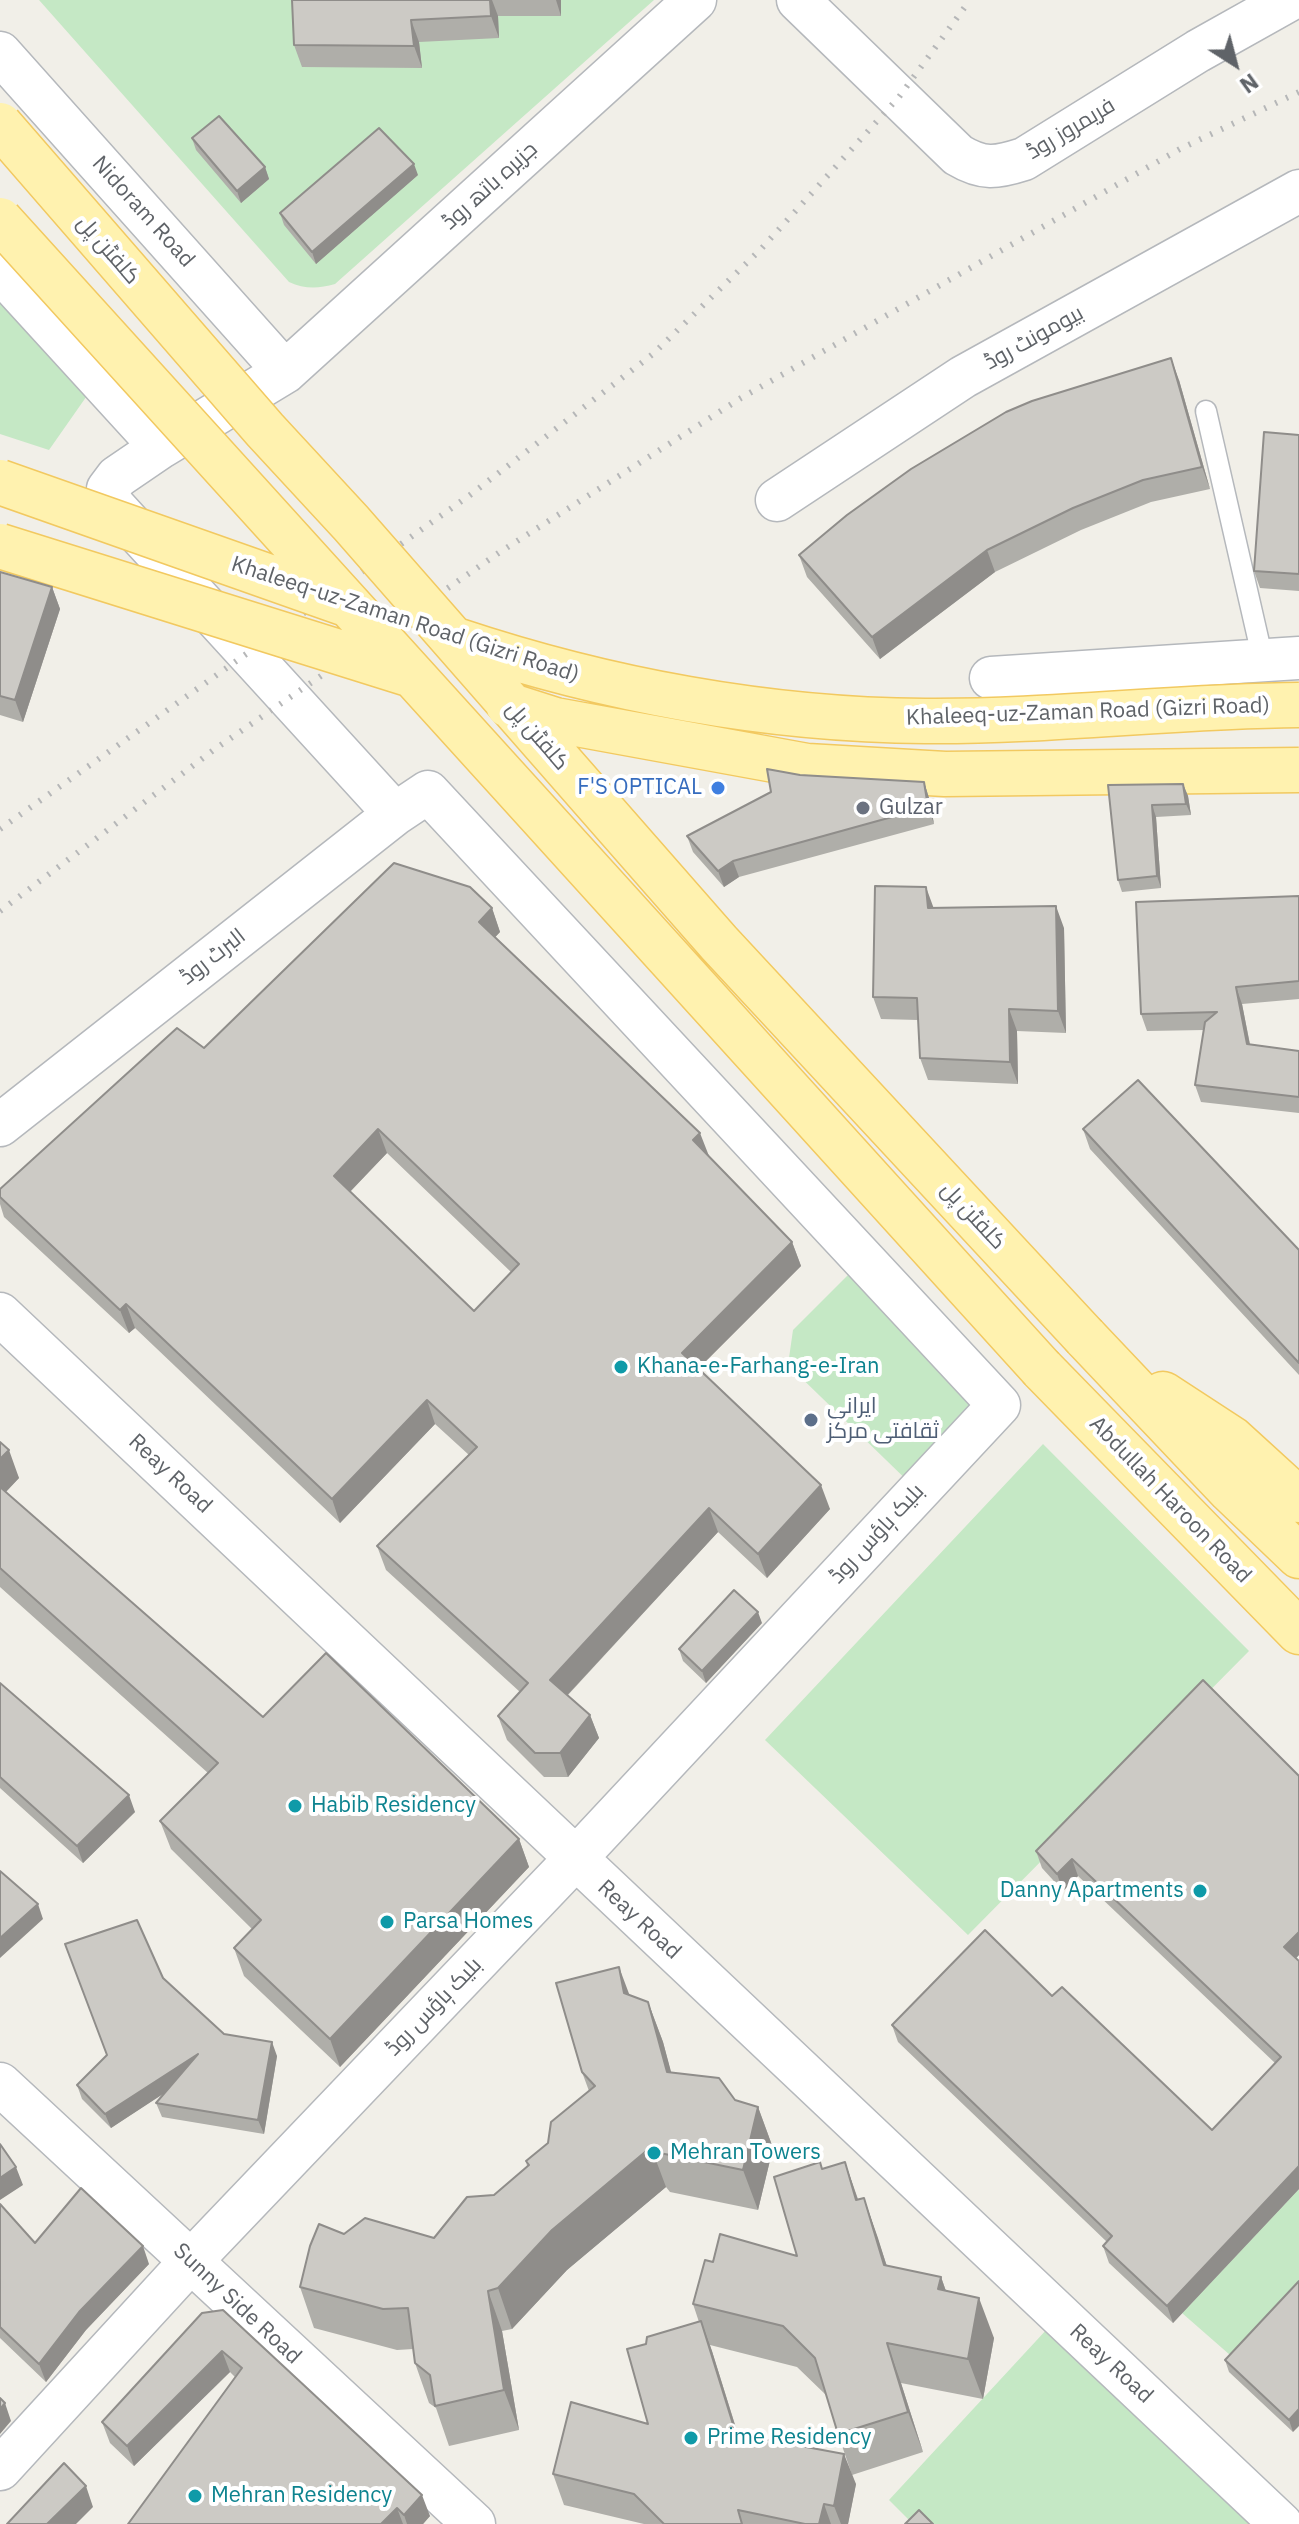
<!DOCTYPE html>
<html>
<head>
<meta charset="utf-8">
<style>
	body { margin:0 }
	#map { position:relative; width:1299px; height:2524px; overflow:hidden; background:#f1efe8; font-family:"IBM Plex Sans",sans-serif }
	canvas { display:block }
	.north { position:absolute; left:1195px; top:24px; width:80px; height:80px; -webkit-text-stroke:6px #fff; paint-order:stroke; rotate:144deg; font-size:22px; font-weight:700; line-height:32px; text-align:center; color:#5f6368 }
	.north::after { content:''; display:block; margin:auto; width:28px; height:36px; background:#5f6368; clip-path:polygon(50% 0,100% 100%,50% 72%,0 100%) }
</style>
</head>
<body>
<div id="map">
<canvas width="1299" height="2524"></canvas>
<div class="north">N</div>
</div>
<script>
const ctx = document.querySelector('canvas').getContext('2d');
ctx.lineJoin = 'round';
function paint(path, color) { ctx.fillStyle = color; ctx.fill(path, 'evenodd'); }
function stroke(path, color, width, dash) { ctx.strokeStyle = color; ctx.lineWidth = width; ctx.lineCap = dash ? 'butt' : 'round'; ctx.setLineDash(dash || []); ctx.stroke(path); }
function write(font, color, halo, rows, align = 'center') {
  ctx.font = font + ' "IBM Plex Sans",Cairo,sans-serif'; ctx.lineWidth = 8; ctx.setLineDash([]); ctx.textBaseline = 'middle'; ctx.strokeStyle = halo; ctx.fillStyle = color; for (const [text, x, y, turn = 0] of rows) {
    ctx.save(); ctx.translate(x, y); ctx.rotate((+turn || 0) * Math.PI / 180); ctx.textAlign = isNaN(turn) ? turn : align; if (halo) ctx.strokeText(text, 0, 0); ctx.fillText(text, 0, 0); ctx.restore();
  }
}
paint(new Path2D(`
	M39,0h615l-319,284c-17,5 -31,5 -46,-2z
	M0,286l91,104 -42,60 -49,-16z
	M864,1259l135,146 -81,86 -130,-126 5,-35z
	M1043,1444l206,207 -281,284 -203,-195z
	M1299,2189v109l-61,64 -56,-49z
	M1060,2315l221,209h-368l-24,-24z`), '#c5e8c5');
const service = new Path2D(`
	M1206,411l57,249`);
const minor = new Path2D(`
	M798,0l160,155c25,15 38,13 66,4l174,-108 91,-51
	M0,53l285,319
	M0,271l161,176 124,-75 410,-372
	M161,447l-44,30 -9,12 1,12 286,313
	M777,500l186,-123 336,-186
	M991,678l308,-20
	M0,1125l395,-311 33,-22 571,613 -424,454 -384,402 -191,208
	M0,1314l1281,1210
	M0,2084l474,440`);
const primary = new Path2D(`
	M1085,1337l145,153 69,66
	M1042,1369l257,263
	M1163,1394l69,45 67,61`);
stroke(service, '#b5b8bc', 23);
stroke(minor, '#b5b8bc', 45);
stroke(primary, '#f2c960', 47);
stroke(service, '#fff', 20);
stroke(minor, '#fff', 42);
stroke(primary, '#fff2af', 44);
stroke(new Path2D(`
	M0,829l470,-334 183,-141 108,-105 138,-152 71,-97
	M0,911l215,-162 74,-51 211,-146 241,-154 439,-249 119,-57`), '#b6b7b8', 6, [2, 10]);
const primaryBridge = new Path2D(`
	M0,125l265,305 86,93 368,420 366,394
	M0,220l1042,1149
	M0,482l349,123
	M0,546l412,129
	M456,640c150,50 311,80 469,81 125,1 249,-15 374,-16
	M508,705l47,15 252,46 138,8 354,-4`);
stroke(primaryBridge, '#f2c960', 47, []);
stroke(primaryBridge, '#fff2af', 44);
paint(new Path2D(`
	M292,0h269v16h-63l1,22 -80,4 3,26 -120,-1 -8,-22z
	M192,138l73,29 4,12 -28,24 -45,-53z
	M418,175l-102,89 -32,-39 -4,-12z
	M1179,380l31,109 -59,13 -70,28 -86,42 -115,87 -73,-82 -8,-22z
	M1299,435v156l-39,-3 -6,-17z
	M0,572l52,15 8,22 -37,113 -23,-7z
	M924,782l5,16 5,26 -195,53 -15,10 -31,-35 -6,-16 84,-44z
	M1183,784l5,12 3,19 -35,2 5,71 -39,4 -4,-12 -10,-95z
	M1299,896v103l-57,5 8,40 49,7v62l-98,-11 -6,-17 9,-55 -57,1 -6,-17z
	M492,908l8,24 -5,5 297,305 9,24 -103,103 132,140 -63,69 -49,-46 -150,163 22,20 9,23 -31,39h-24l-37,-37 -9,-24 22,-24 -134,-122 -9,-24 92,-91 -34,-31 -95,99 -205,-195 -6,5 -125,-116 -4,-13v-7l204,-149zM387,1153l124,119 -37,39 -124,-119z
	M934,908l130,20 2,105 -49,-2 1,53 -90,-4 -8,-22 -2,-38 -37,-1 -8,-22z
	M1083,1129l216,121v125l-209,-226z
	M0,1442l19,36 -13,14 257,225 256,122 10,28 -189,200 -96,-91 -10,-28 18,-19 -81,-80 -11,-28 48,-48 -208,-186z
	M762,1623l-56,60 -23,-22 -4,-12z
	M0,1683l135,129 -52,51 -83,-75z
	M1299,1776v179l-3,3 3,3v228l-126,134 -64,-60 -6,-17 4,-4 -209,-200 -6,-17 160,-29 160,134 63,-67 -197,-187 -15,15 -21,-23 -6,-17z
	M163,1978l61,56 53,22 -13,78 -102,-17 -6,-14 9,-11 -54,36 -29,-29 -5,-14 30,-29z
	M629,1995l19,7 15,40 8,31 64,27 23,7 15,41 -15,62 -88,-18 -4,-5 -99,83 -55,59 -10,2 17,99 -70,16 -13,-38 -7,-5 -14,-40 -2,-14 -16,1 -83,-22 -14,-41 44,-53 90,4 60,-43 33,-29 -1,-5 22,-18 41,-52 -7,-19z
	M845,2162l13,37 6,-1 23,68 54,11 5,14 48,47 -11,61 -82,-16 22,69 -71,23 -14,-41 -12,-39 -29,-28 -87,-22 28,89 118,50 -8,40h-204l-80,-19 -11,-31 95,-50 -2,-80 53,-22 -6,-18 20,-42 84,-6 26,-87z
	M0,2204l35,39 114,21 -63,66 -40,52 -46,-44z
	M1299,2281l-6,151 -64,-60 -4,-12z
	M202,2313l228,203 -7,8h-295l107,-147 -5,-5 -96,94 -24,-23 -8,-21z`), '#afaea9');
paint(new Path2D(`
	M490,0h2l6,16 1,22 -8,-22z
	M556,0h5v16z
	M411,20l8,22 3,26 -8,-22z
	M414,164l4,11 -102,89 -4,-12z
	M265,167l4,12 -28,24 -4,-12z
	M1171,358l8,22 31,109 -8,-22z
	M987,550l8,22 -115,87 -8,-22z
	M52,587l8,22 -37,113 -8,-22z
	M924,782l5,16 5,26 -6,-17z
	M1183,784l5,12 3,19 -5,-11z
	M1152,805l4,12 5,71 -4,-12z
	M733,861l6,16 -15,10 -6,-16z
	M926,887l8,22 -6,-1z
	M1056,906l8,22 2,105 -8,-22z
	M492,908l8,24 -13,14 -8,-24z
	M1236,987l6,17 11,57 -6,-17z
	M1009,1009l8,22 1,53 -8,-22z
	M378,1129l9,24 -45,47 -8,-24z
	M700,1133l9,23 -16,-16z
	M792,1242l9,24 -111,111 -8,-24z
	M126,1304l9,24 -6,5 -9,-23z
	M427,1400l8,24 -95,99 -8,-24z
	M9,1450l10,28 -19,20v-39z
	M821,1485l9,24 -63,69 -9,-24z
	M709,1508l9,24 -159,172 -9,-24z
	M758,1612l4,11 -56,60 -4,-12z
	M590,1715l9,23 -31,39 -8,-24z
	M129,1795l6,17 -52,51 -6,-17z
	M519,1839l10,28 -189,200 -10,-28z
	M1072,1859l6,17 -15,15 -6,-17z
	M38,1904l5,15 -43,39v-20z
	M1299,1932v23l-9,9 -6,-17z
	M619,1967l15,40 -10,-14z
	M648,2002l15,40 19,70 -15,-40z
	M272,2042l5,14 -13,78 -6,-14z
	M198,2054l5,14 -92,60 -6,-14z
	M758,2107l15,41 -15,62 -15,-40z
	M651,2147l15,40 -99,83 -55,59 -14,-41 54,-58z
	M845,2162l14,41 -3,-3z
	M1299,2166v23l-126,134 -6,-17z
	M16,2167l7,18 -23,15v-22z
	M864,2198l14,40 21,68 -15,-41z
	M143,2246l6,18 -63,66 -40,52 -7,-18 40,-52z
	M941,2277l14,40 -17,-28z
	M488,2291l14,40 17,99 -15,-40z
	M979,2298l15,40 -11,61 -15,-40z
	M701,2321l11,30 35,113 -11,-30z
	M887,2343l14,40 22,69 -15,-40z
	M222,2351l8,21 -96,94 -7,-20z
	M5,2403l6,18 -11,13v-25z
	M1299,2409v17l-6,6 -4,-12z
	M844,2454l12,30 -8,40h-7l-7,-18z
	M86,2486l7,21 -17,17h-29z
	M422,2495l8,21 -7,8h-16l-3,-9z
	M824,2504l7,20h-12z
	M397,2508l6,16h-22z`), '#8f8d8a');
const building = new Path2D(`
	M292,0h198l1,16 -80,4 3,26 -120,-1z
	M219,116l46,51 -28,24 -45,-53z
	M379,128l35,36 -102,88 -32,-39z
	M1171,358l31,109 -59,13 -70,28 -86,42 -115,87 -73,-82 48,-40 64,-46 95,-57 26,-11z
	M1264,432l35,3v139l-45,-3z
	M0,572l52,15 -37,113 -15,-4z
	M767,769l33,6 124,7 4,25 -195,54 -15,10 -31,-35 84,-44z
	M1183,784l3,20 -34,1 5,71 -39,4 -10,-95z
	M394,863l76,24 22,21 -13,14 221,211 -7,7 99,102 -110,111 139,132 -63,69 -49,-46 -159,172 40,35 -30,38h-25l-37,-37 30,-33 -151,-137 100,-99 -50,-47 -95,99 -206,-195 -6,6 -120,-113v-8l177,-161 27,20zM378,1129l141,135 -45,47 -140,-135z
	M875,886l51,1 2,21 128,-2 2,105 -49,-2 1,53 -90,-4 -3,-60 -44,-1z
	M1299,896v85l-63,6 11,57 52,7v46l-104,-12 10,-63 12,-10 -76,2 -5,-112z
	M1138,1080l161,170v113l-216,-234z
	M0,1442l9,8 -9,9z
	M0,1487l263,230 63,-64 193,186 -189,200 -96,-91 27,-28 -101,-99 58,-58 -218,-195z
	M734,1590l24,22 -56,59 -23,-22z
	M1203,1680l96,96v156l-15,15 15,14v205l-132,140 -64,-60 9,-10 -220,-211 93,-95 67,66 10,-9 150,143 69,-73 -209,-198 -15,15 -21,-23z
	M0,1683l129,112 -52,51 -77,-69z
	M0,1871l38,33 -38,34z
	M137,1920l26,58 61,56 48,8 -14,78 -102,-17 42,-49 -93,60 -28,-29 30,-30 -42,-111z
	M619,1967l5,26 24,9 19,70 52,6 16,22 23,7 -15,63 -88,-18 -4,-5 -99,83 -54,58 -10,3 16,99 -69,16 -5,-31 -15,-12 -7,-55 -25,1 -83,-22 10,-41 9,-22 25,10 21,-16 69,20 33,-41 27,-2 35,-30 -3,-4 22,-18 3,-21 44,-36 -13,-14 -26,-89z
	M0,2144l16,23 -16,11z
	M820,2162l2,7 23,-7 11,38 8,-2 20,67 57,12 -3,12 41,9 -11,61 -81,-16 21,69 -70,22 -23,-76 -32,-32 -90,-22 12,-44 8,2 7,-28 77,22 -23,-79z
	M81,2188l62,58 -64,66 -40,52 -39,-37v-123l35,39z
	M1299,2281v128l-10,11 -64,-60z
	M223,2310l199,185 -18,20 -7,-7 -16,16h-253l114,-156 -20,-17 -95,95 -25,-24 100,-109z
	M701,2321l35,113 108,20 -10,52 -10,-2 -5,20h-14l-67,-14 4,14h-78l-30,-30 -81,-20 18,-72 77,22 -21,-75 19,-5 1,-7z
	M0,2398l5,5 -5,6z
	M64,2463l22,23 -39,38h-40z
	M919,2510l14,14h-28z`);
paint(building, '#cccac5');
stroke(building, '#8f8d8a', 2);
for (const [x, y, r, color] of [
	[718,788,8,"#3f7fe0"],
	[863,808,8,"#6b7280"],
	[621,1367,8,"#0f9aa8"],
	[811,1420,8,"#5c6f8a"],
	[295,1806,8,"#0f9aa8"],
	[1200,1891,8,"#0f9aa8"],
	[387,1922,8,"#0f9aa8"],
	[654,2153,8,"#0f9aa8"],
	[691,2438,8,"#0f9aa8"],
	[195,2496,8,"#0f9aa8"]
]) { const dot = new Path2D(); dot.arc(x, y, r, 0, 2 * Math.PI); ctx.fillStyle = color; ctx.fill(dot); stroke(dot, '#fff', 3); }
write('22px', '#5f6368', '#fff', [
	["فریمروز روڈ",1071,129,-31],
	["جزیرہ باتھ روڈ",490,186,-42],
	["Nidoram Road",143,212,48],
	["کلفٹن پل",108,250,49],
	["بیومونٹ روڈ",1034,338,-29],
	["Khaleeq-uz-Zaman Road (Gizri Road)",405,620,18],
	["Khaleeq-uz-Zaman Road (Gizri Road)",1088,712,-2],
	["کلفٹن پل",537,736,49],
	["البرٹ روڈ",213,957,-38],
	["کلفٹن پل",973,1216,47],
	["Reay Road",170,1474,43],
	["Abdullah Haroon Road",1170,1500,46],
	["بلیک ہاؤس روڈ",877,1534,-47],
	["Reay Road",639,1920,43],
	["بلیک ہاؤس روڈ",434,2007,-46],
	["Sunny Side Road",237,2304,43],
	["Reay Road",1111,2364,43]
]);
write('22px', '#366cbe', '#fff', [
	["F'S OPTICAL",702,788]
], 'right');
write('22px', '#5b616d', '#fff', [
	["Gulzar",879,808]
], 'left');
write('22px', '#0d838f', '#fff', [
	["Khana-e-Farhang-e-Iran",637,1367],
	["Habib Residency",311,1806],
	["Danny Apartments",1184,1891,"right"],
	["Parsa Homes",403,1922],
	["Mehran Towers",670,2153],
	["Prime Residency",707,2438],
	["Mehran Residency",211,2496]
], 'left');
write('22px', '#4e5e75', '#fff', [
	["ایرانی",827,1407],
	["ثقافتی مرکز",827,1432]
], 'left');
</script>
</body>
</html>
